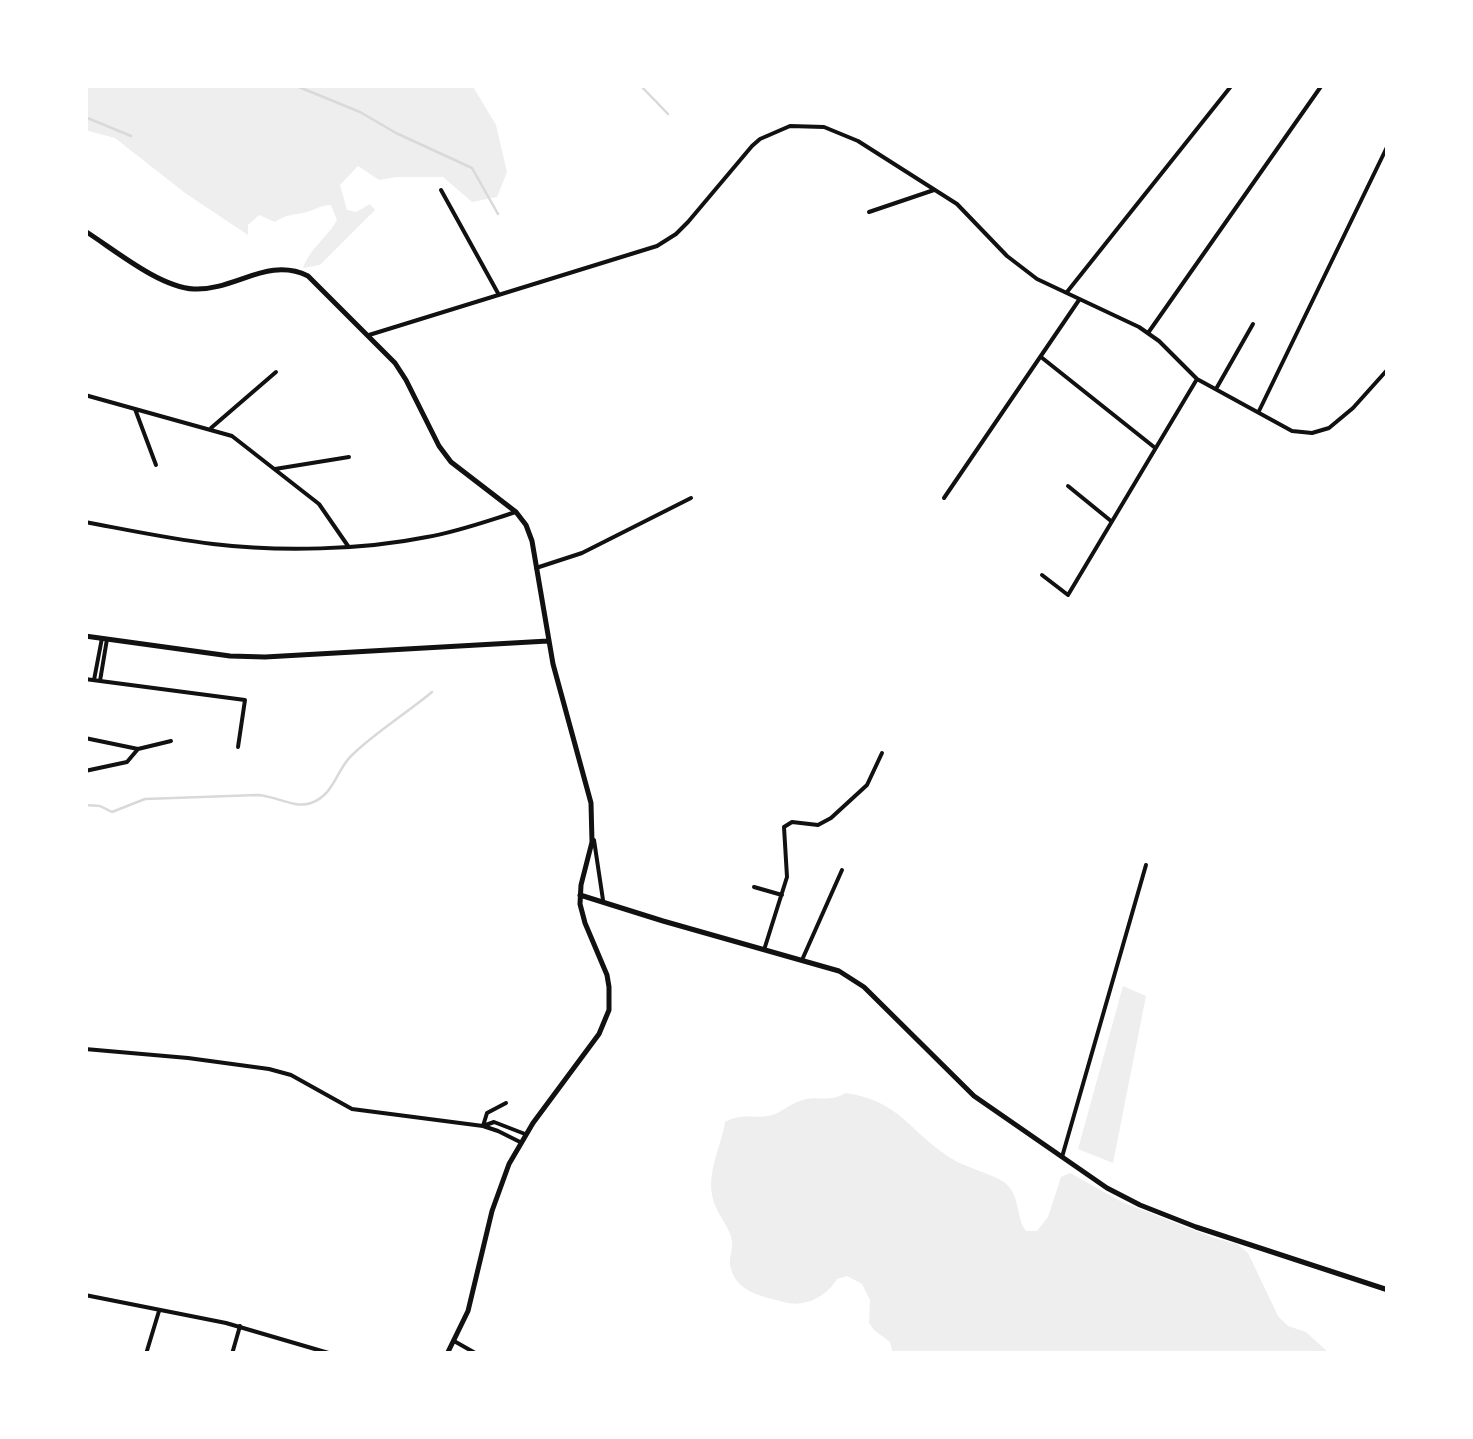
<!DOCTYPE html>
<html>
<head>
<meta charset="utf-8">
<style>
	body { margin:0 }
	#map { position:relative; width:1473px; height:1439px; overflow:hidden; background:#fff; font-family:Cabin,sans-serif }
	canvas { display:block }
	.frame { position:absolute; inset:0; border:88px solid #fff; pointer-events:none }
</style>
</head>
<body>
<div id="map">
<canvas width="1473" height="1439"></canvas>
<div class="frame"></div>
</div>
<script>
const ctx = document.querySelector('canvas').getContext('2d');
ctx.lineJoin = 'round';
function paint(path, color) { ctx.fillStyle = color; ctx.fill(path, 'evenodd'); }
function stroke(path, color, width, dash) { ctx.strokeStyle = color; ctx.lineWidth = width; ctx.lineCap = dash ? 'butt' : 'round'; ctx.setLineDash(dash || []); ctx.stroke(path); }
paint(new Path2D(`
	M85,85h387l24,40 11,47 -10,25 -25,5 -29,-25h-46l-18,3 -21,-14 -18,19 7,25 9,2 14,-8 5,6 -55,55 -17,3c7,-20 24,-30 34,-48l-6,-15c-10,0 -14,4 -24,7 -12,3 -21,2 -32,10l-16,-7 -11,10v10l-63,-42 -70,-55 -30,-8z
	M1123,986l23,10 -33,167 -35,-14z
	M846,1093c54,8 63,38 103,64 14,10 47,18 56,26 16,13 10,33 21,48h11l11,-14 13,-40 9,-4 52,29 92,36 23,6 11,9 30,63 10,10 18,6 24,22h-437l-3,-12 -16,-12 -5,-7 1,-23 -8,-16 -15,-8 -10,3c-11,18 -32,29 -53,23 -23,-6 -49,-10 -54,-37 -1,-8 3,-16 2,-24 -1,-12 -16,-28 -19,-42 -7,-26 8,-52 12,-77 20,-10 28,-2 47,-7 10,-3 18,-11 28,-14 18,-7 26,3 46,-8z`), '#eee');
stroke(new Path2D(`
	M294,85l66,27 36,21 76,35 26,46
	M640,85l28,29
	M85,117l46,19
	M85,805l15,1 12,6 33,-13 112,-4c17,0 37,14 54,8 23,-8 25,-32 40,-47 23,-23 56,-43 81,-64`), '#d9d9d9', 2.5);
stroke(new Path2D(`
	M441,190l58,105
	M869,212l65,-22
	M1067,292l165,-207
	M1148,333l174,-248
	M369,335l288,-89 19,-12 12,-12 64,-76 8,-7 30,-13 34,1 34,14 99,63 50,52 30,23 102,48 20,14 38,38 95,52 20,2 17,-5 24,-20 35,-39
	M1041,357l113,90
	M1216,389l37,-65
	M85,395l147,41 87,68 29,42
	M135,409l21,56
	M1259,411l129,-266
	M211,428l65,-56
	M275,469l74,-12
	M1068,486l43,35
	M944,498l135,-198
	M85,522c43,8 85,17 128,22 66,8 150,6 214,-7 30,-5 60,-16 89,-25
	M536,568l46,-15 109,-55
	M1042,575l26,20 129,-216
	M85,679l160,21 -7,47
	M94,680l8,-42
	M100,681l7,-42
	M85,738l53,11 33,-8
	M85,771l42,-9 11,-13
	M594,840l9,60
	M754,887l28,8
	M764,950l23,-73 -3,-50 8,-5 26,3 13,-7 36,-33 15,-32
	M802,960l40,-90
	M85,1049l103,9 81,11 22,6 61,34 131,17 15,5 22,11
	M483,1126l11,-4 31,12
	M483,1126l4,-13 19,-10
	M1062,1157l84,-292
	M85,1295l141,28 106,31
	M454,1341l23,13
	M146,1354l13,-43
	M232,1354l8,-28`), '#111', 4);
stroke(new Path2D(`
	M580,895l83,26 176,50 25,16 110,109 133,92 33,17 56,22 192,63`), '#111', 5);
stroke(new Path2D(`
	M85,231c30,19 74,56 109,58 40,2 74,-33 114,-13l87,87 11,17 33,66 12,16 65,50 10,13 6,16 21,123 38,139 1,39 -11,43 -1,19 5,19 22,52 2,12v23l-10,24 -66,89 -24,41 -17,47 -24,100 -21,43
	M85,636l145,20 35,1 283,-16`), '#111', 5);
</script>
</body>
</html>
